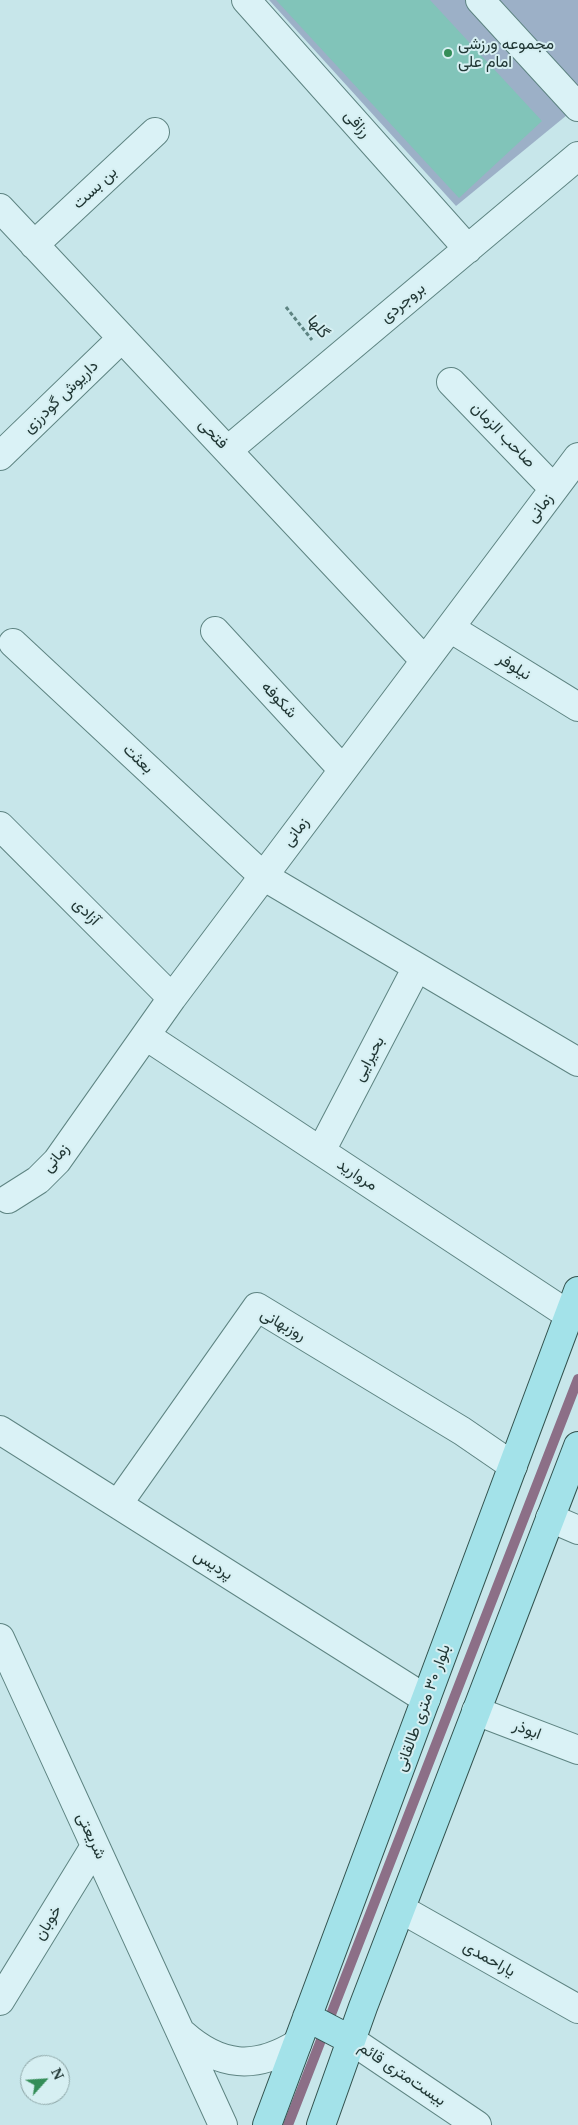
<!DOCTYPE html>
<html>
<head>
<meta charset="utf-8">
<style>
	body { margin:0 }
	#map { position:relative; width:578px; height:2125px; overflow:hidden; background:#c7e6ea; font-family:"Noto Serif",serif }
	canvas { display:block }
	.north { position:absolute; left:20px; top:2055px; width:50px; height:50px; box-sizing:border-box; background:#d6eff2; border:1px solid #8da5a6; border-radius:50%; rotate:64deg; font-size:14px; font-weight:700; line-height:20px; text-align:center; color:#203634 }
	.north::after { content:''; display:block; margin:auto; width:18px; height:22px; background:#348d58; clip-path:polygon(50% 0,100% 100%,50% 72%,0 100%) }
</style>
</head>
<body>
<div id="map">
<canvas width="578" height="2125"></canvas>
<div class="north">N</div>
</div>
<script>
const ctx = document.querySelector('canvas').getContext('2d');
ctx.lineJoin = 'round';
function paint(path, color) { ctx.fillStyle = color; ctx.fill(path, 'evenodd'); }
function stroke(path, color, width, dash) { ctx.strokeStyle = color; ctx.lineWidth = width; ctx.lineCap = dash ? 'butt' : 'round'; ctx.setLineDash(dash || []); ctx.stroke(path); }
function write(font, color, halo, rows, align = 'center') {
  ctx.font = font + ' "Noto Serif",Vazirmatn,serif'; ctx.lineWidth = 4; ctx.setLineDash([]); ctx.textBaseline = 'middle'; ctx.strokeStyle = halo; ctx.fillStyle = color; for (const [text, x, y, turn = 0] of rows) {
    ctx.save(); ctx.translate(x, y); ctx.rotate((+turn || 0) * Math.PI / 180); ctx.textAlign = isNaN(turn) ? turn : align; if (halo) ctx.strokeText(text, 0, 0); ctx.fillText(text, 0, 0); ctx.restore();
  }
}
paint(new Path2D(`
	M269,0h309v106l-122,100z`), '#9cb0c7');
stroke(new Path2D(`
	M288,2125l290,-746`), '#8c6f87', 10);
paint(new Path2D(`
	M276,0h154l112,121 -83,77z`), '#81c4b9');
const minor = new Path2D(`
	M246,0l222,249
	M480,0l98,107
	M0,208l425,453
	M34,245l121,-113
	M451,382l103,107
	M228,450l350,-294
	M0,456l122,-118
	M450,628l128,79
	M215,631l128,139
	M13,643l250,233 315,186
	M0,826l172,172
	M146,1036l423,279
	M321,1151l96,-184
	M8,1199l30,-19 19,-19 115,-163 406,-541
	M0,1430l426,269
	M118,1504l139,-197 205,124 51,35
	M550,1518l28,12
	M0,1638l223,487
	M476,1711l102,39
	M401,1909l177,100
	M0,2001l95,-155
	M183,2034c37,33 72,36 114,10
	M351,2040l126,85`);
const major = new Path2D(`
	M307,2017l44,23
	M267,2125l311,-834
	M321,2125l42,-118 215,-561`);
stroke(minor, '#5e8482', 30);
stroke(major, '#32524e', 30);
stroke(new Path2D(`
	M286,307l26,33`), '#5e8482', 3, [4, 2.5]);
stroke(minor, '#daf2f6', 28);
stroke(major, '#a3e2e9', 28);
for (const [x, y, r, color] of [
	[448,53,5,"#348d58"]
]) { const dot = new Path2D(); dot.arc(x, y, r, 0, 2 * Math.PI); ctx.fillStyle = color; ctx.fill(dot); stroke(dot, '#d6eff2', 2); }
write('16px', '#203634', '#d6eff2', [
	["مجموعه ورزشی",458,44],
	["امام علی",458,62]
], 'left');
write('16px', '#203634', '#d6eff2', [
	["رزاقی",357,124,48],
	["بن بست",95,188,-43],
	["بروجردی",403,303,-40],
	["گلها",318,327,51],
	["داریوش گودرزی",61,397,-44],
	["فتحی",213,434,47],
	["صاحب الزمان",503,435,46],
	["زمانی",540,508,-53],
	["نیلوفر",514,667,32],
	["شکوفه",279,700,47],
	["بعثت",138,759,43],
	["زمانی",296,832,-53],
	["آزادی",86,912,45],
	["بحیرایی",369,1059,-62],
	["زمانی",56,1158,-50],
	["مروارید",357,1175,33],
	["روزبهانی",283,1325,29],
	["پردیس",213,1565,32],
	["بلوار ۳۰ متری طالقانی",423,1708,-70],
	["ابوذر",527,1730,21],
	["شریعتی",91,1836,65],
	["خوبان",48,1923,-58],
	["یاراحمدی",489,1959,29],
	["بیست‌متری قائم",402,2074,34]
]);
</script>
</body>
</html>
